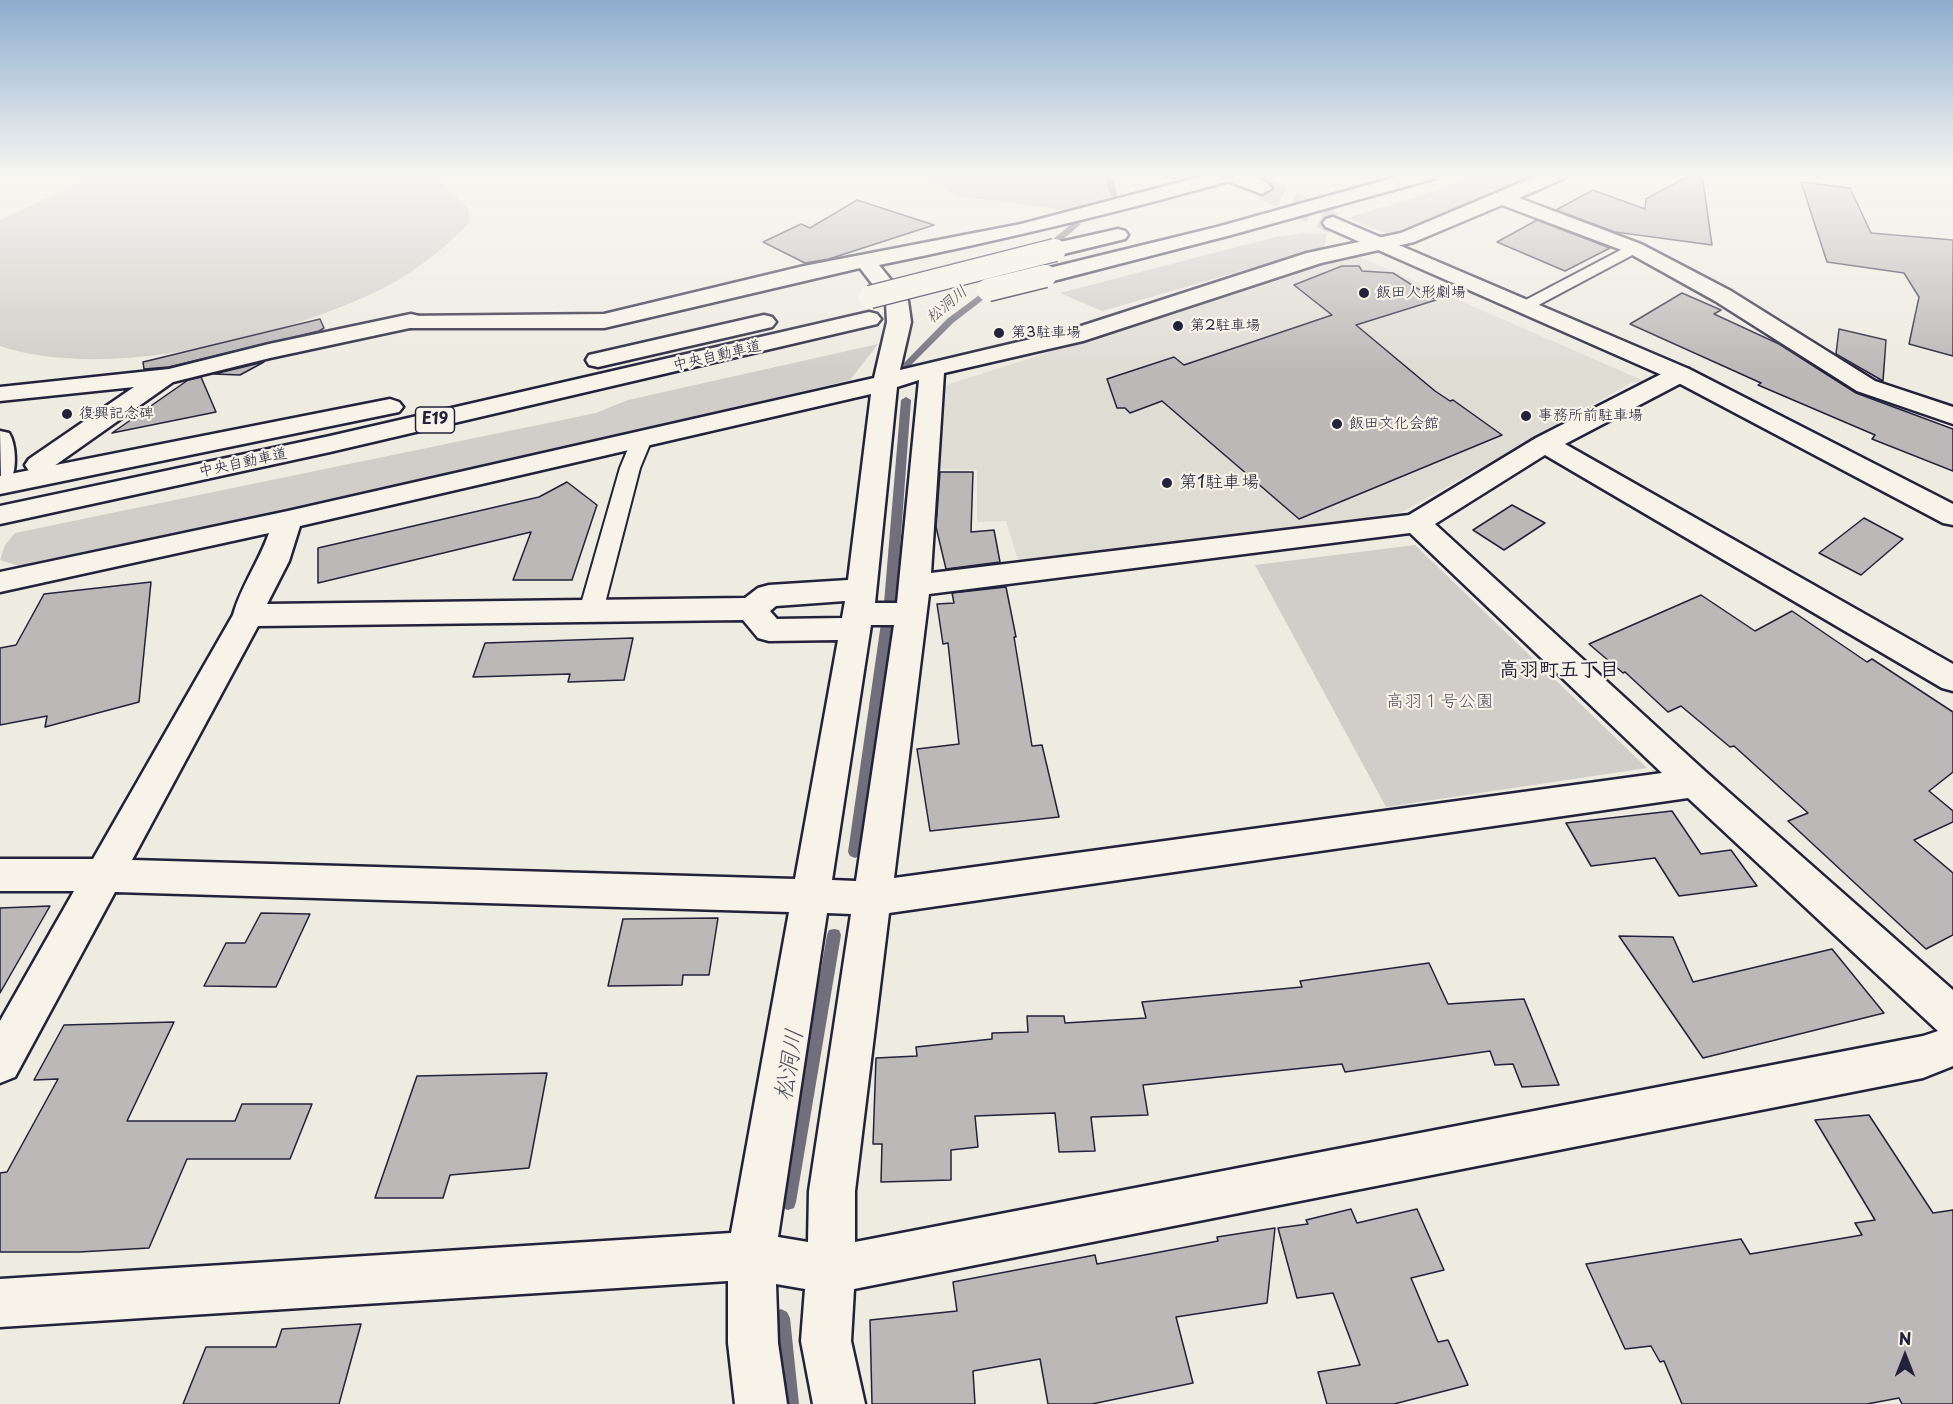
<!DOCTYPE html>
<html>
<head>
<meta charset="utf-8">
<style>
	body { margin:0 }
	#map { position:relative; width:1953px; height:1404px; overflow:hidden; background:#eeebe1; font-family:"Playpen Sans",sans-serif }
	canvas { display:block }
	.north { position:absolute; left:1875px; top:1326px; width:60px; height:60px; -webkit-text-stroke:4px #f7f3e8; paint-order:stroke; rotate:0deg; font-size:16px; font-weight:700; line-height:24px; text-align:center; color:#22223b }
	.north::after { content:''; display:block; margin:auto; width:21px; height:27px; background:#22223b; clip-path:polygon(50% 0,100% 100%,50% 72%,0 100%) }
</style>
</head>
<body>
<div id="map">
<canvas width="1953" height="1404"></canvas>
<div class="north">N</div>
</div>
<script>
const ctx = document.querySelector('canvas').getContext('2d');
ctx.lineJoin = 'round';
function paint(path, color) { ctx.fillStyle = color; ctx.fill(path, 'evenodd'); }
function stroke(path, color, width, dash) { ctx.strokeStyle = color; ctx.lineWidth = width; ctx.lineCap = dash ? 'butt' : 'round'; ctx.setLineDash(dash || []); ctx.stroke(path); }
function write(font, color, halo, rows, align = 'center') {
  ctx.font = font + ' "Playpen Sans","Klee One",sans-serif'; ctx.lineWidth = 4.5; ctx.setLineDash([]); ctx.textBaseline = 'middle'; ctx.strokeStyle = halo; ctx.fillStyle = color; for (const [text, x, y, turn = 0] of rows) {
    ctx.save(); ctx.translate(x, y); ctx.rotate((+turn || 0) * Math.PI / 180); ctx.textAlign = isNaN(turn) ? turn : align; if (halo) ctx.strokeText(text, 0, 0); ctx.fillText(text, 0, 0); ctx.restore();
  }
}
paint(new Path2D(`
	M1337,255l23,2 284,124 -13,2 -229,129 -129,25 -255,23 -12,-39 -29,1v-52l-43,-1 3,-81 332,-106 29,-16z`), '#dfdcd4');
paint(new Path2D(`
	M98,174h334l36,34 2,14c-28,29 -61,55 -99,72 -99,46 -265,87 -371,52v-126z
	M923,174h178l14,22 -44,15 -115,-15z
	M1488,174h47l-132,58h-20l-35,-14z
	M1304,233l23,1 -3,13 -222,64 -42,-18 215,-56z
	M878,344l-28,36 -442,105 -385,82 -23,-7 5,-15 10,-12 581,-120 32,-13z
	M1415,545l232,223 -261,39 -131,-242z`), '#d1cdc9');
paint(new Path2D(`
	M1104,174h7l7,24 -7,-2z
	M1074,222l7,2 -33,28h-6v-4z
	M990,287l7,2 -44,34 -42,42v12h-6l-1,-14 43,-44z
	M906,397l5,3 -15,203 -6,4 -6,-4 17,-203z
	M887,619l6,4 -31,229 -2,4 -5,2 -5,-2 -2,-4 33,-229z
	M834,929l5,1 2,5 -45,267 -2,6 -6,2 -6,-2 -2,-6 47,-267 2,-5z
	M781,1309l6,3 3,6 9,86h-18l-9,-86 3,-6z`), '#716f7b');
const building = new Path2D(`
	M1692,174h10l10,71 -97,-13 -59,-22 37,-20 52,19 1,-10z
	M1801,182l49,6 21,45 82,7v116l-44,-12 10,-47 -15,-24 -77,-11z
	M857,200l77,25 -105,34 -24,4 -42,-21 38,-18 9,4z
	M1537,220l73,28 -45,23 -68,-29z
	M1342,266h17l3,5 31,2 43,27 -80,25 79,66 15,10 3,-1 49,35 -203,84 -137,-118 -32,12 -5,-5h-8l-10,-29 67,-22 10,8 148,-50 -38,-30z
	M1682,293l39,17 -7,4 65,30 77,49 97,36v42l-81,-32 3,-4 -117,-50 3,-2 -131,-59z
	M320,319l4,9 -5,3 -150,36 -25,2 -1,-7z
	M1839,329l47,11 -3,41 -47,-27z
	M264,362l-24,13 -26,-1z
	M201,377l15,35 -104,21 76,-53z
	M940,472h33l-2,60 23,-2 6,32 -54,7 -10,-42z
	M567,482l30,23 -25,75h-59l18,-48 -213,51v-35l221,-51z
	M1512,505l33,18 -41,27 -31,-20z
	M1864,518l39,21 -42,36 -42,-22z
	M151,582l-12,120 -94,25 2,-11 -47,9v-77l16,-3 28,-51z
	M1006,587l10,50h-2l18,109 10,-1 17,72 -129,14 -13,-82 42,-5 -11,-101 -5,1 -6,-40 17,-1 -2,-10z
	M1701,595l54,36 37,-20 75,51 5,-3 81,53v60l-24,19 24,20v11l-39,18 39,33v62l-27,14 -138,-128 20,-8 -74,-67 -4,1 -49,-41 -13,6 -43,-40 -2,1 -34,-29z
	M633,638l-9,42 -56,2 2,-8 -97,3 12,-34z
	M1672,811l29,43 30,-4 26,36 -78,10 -24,-38 -64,8 -25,-43z
	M50,906l-50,87v-85z
	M261,913l49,1 -34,73 -72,-1 22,-43h19z
	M718,918l-9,57h-26l-1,10 -74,1 15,-67z
	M1619,936l54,1 20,45 139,-33 52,64 -181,45z
	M1429,963l19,41 76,-5 35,86 -37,2 -9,-23 -18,1 -5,-14 -145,21 -3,-8 -199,21 5,30 -57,2 4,34 -36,1 -4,-39 -80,3 3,31 -27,3v30l-70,2 1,-38h-9l3,-86 41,-2 -1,-9 76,-8v-6l36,-1 -1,-16h37l1,7 81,-5 -4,-16 160,-15 -2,-6z
	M174,1022l-47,99h108l7,-17h70l-22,55h-103l-38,89 -70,4h-79v-79l7,-1 51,-93 -24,1 30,-55z
	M547,1073l-18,95 -79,7 -7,23h-68l42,-122z
	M1869,1115l64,98 20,-3v194h-51l-3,-6 -32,6h-185l-18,-43 -4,1 -9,-16 -26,3 -39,-85 155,-25 9,15 112,-19 -7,-12 20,-3 -60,-100z
	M1351,1209l6,14 60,-14 27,61 -33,8 27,64 10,-2 20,45 -74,19h-67l-9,-32 42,-7 -27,-72 -36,5 -19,-70 30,-4 -2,-4z
	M1275,1228l-8,75 -91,14 17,66 -101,21h-44l-8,-45 -67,12 2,33h-103l-2,-84 87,-9 -4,-29 142,-27 2,9 121,-23 -1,-4z
	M361,1324l-22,80h-156l23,-57h70l6,-18z`);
paint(building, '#bbb8b7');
stroke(building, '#22223b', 1.5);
stroke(new Path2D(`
	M1262,188l71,35`), '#c5c3c0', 22, [22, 11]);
const lane = new Path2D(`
	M1634,243l8,5 -2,3 -109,58 -6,1 -9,-5z
	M642,433l7,2 3,4 -12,29 -37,143 -4,6 -8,2 -8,-2 -4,-6 41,-143 12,-29 3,-4z`);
const street = new Path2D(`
	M1211,174h32l-3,4c-120,34 -239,62 -361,87l29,36 3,21 -11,48 169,-40 238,-77 94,-20 140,-59h27l-3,4 -46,20 122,46 90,47 144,90 78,26v17l-96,-33 -142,-90 -88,-49 -125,-47 -88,37 -93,21 -238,78 -139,32 -13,200 478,-58 127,-77 135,-69 9,-2 9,2 3,5 -3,5 -124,65 388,220v27l-11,-3 -397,-233 -110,69 272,249 246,217v76l-30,12 -1069,211 -3,52 14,63h-52l-12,-63 4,-52 -29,-5 2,59 9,61h-52l-7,-61v-62l-728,46v-48l731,-46 58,-321 -674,-20 -100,185 -15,6v-62l74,-130h-74v-32h93l140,-244c8,-29 26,-53 36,-82l-269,59v-20l288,-61 586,-133 13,-56 -1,-20 -26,-34 -256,60h-193l-8,-2 -4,-5 4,-5 201,-2 200,-48 217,-42zM919,380l-22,223h-22l22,-216zM871,394l-23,186 -79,5 -11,3 -13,10 -478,6 22,-43 11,-35zM1410,533l252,240 -768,105 35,-284zM845,601l-3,17 -65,1 -7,-8 6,-5zM743,620l15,18 11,3 69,-1 -43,239 -663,-19 126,-234zM871,625h23l-38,256 -24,-1zM1688,798l250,233 -15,5 -1068,206v-51l34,-278zM827,913l24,1 -42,277 -1,51 -30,-5z`);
const secondary = new Path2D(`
	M1216,174c17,0 45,-2 56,14l-10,6 -43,-16z
	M1333,217l356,152 264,135v21l-10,-2 -272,-144 -345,-152 -3,-4 3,-4z
	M411,314l8,2 4,5 -4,5 -149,32 -97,24 -126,89 -9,2 -9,-2 -4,-6 4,-6 105,-72 -134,14v-14l169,-18 100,-25z
	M0,431l9,2c7,11 8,36 2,46l-10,2z`);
const highway = new Path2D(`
	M1407,174h32l-3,4 -205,57 -178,46h-16l-3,-5 3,-5 180,-44z
	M1118,229l7,2 3,4 -3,4 -70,17 -8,-1 -3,-5 3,-5z
	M869,312l8,2 4,5 -4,5 -547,128 -330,72v-18l330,-70z
	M764,315l8,2 4,5 -4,5 -174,40 -9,-2 -3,-5 3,-5z
	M390,399l9,3 4,5 -4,5 -399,82v-18z`);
stroke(lane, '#22223b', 4);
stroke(street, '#22223b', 5);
stroke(secondary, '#22223b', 5);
stroke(highway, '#22223b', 5);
paint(lane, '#f7f3e8');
paint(street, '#f7f3e8');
paint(secondary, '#f7f3e8');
paint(highway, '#f7f3e8');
const highwayBridge = new Path2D(`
	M988,290l57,-14
	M870,297l185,-47`);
stroke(highwayBridge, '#22223b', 25, []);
stroke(highwayBridge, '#f7f3e8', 22);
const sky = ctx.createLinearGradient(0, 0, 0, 371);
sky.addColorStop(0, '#8dadce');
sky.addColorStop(0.47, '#f7f6f2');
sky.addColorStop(1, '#f7f6f200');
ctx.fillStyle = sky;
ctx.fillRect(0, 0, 1953, 371);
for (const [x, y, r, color] of [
	[1364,293,6,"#22223b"],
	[1178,326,6,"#22223b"],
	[999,333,6,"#22223b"],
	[67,414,6,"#22223b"],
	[1526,416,6,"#22223b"],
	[1337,424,6,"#22223b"],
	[1167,483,6,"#22223b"]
]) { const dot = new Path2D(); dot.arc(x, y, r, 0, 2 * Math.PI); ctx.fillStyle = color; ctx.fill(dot); stroke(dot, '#f7f3e8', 2); }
write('15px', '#22223b', '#f7f3e8', [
	["飯田人形劇場",1376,293],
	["第2駐車場",1190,326],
	["第3駐車場",1011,333],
	["復興記念碑",79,414],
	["事務所前駐車場",1538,416],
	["飯田文化会館",1349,424]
], 'left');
write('15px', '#22223b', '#f7f3e8', [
	["中央自動車道",717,356,-13],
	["中央自動車道",243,463,-12]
]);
write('italic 16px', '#504f60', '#f7f3e8', [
	["松洞川",947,305,-40]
]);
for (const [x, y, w] of [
	[435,420,39]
]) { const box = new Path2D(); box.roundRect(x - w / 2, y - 13, w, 26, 4.5); ctx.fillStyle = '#f7f3e8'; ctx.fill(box); stroke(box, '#22223b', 1.5); }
write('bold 16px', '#22223b', null, [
	["E19",435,420]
]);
write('18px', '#22223b', '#f7f3e8', [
	["第1駐車場",1179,483]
], 'left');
write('18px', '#575566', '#f7f3e8', [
	["高羽１号公園",1440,702]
]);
write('bold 20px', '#22223b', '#f7f3e8', [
	["高羽町五丁目",1559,670]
]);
write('italic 24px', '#504f60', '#f7f3e8', [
	["松洞川",790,1065,-80]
]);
</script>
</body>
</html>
